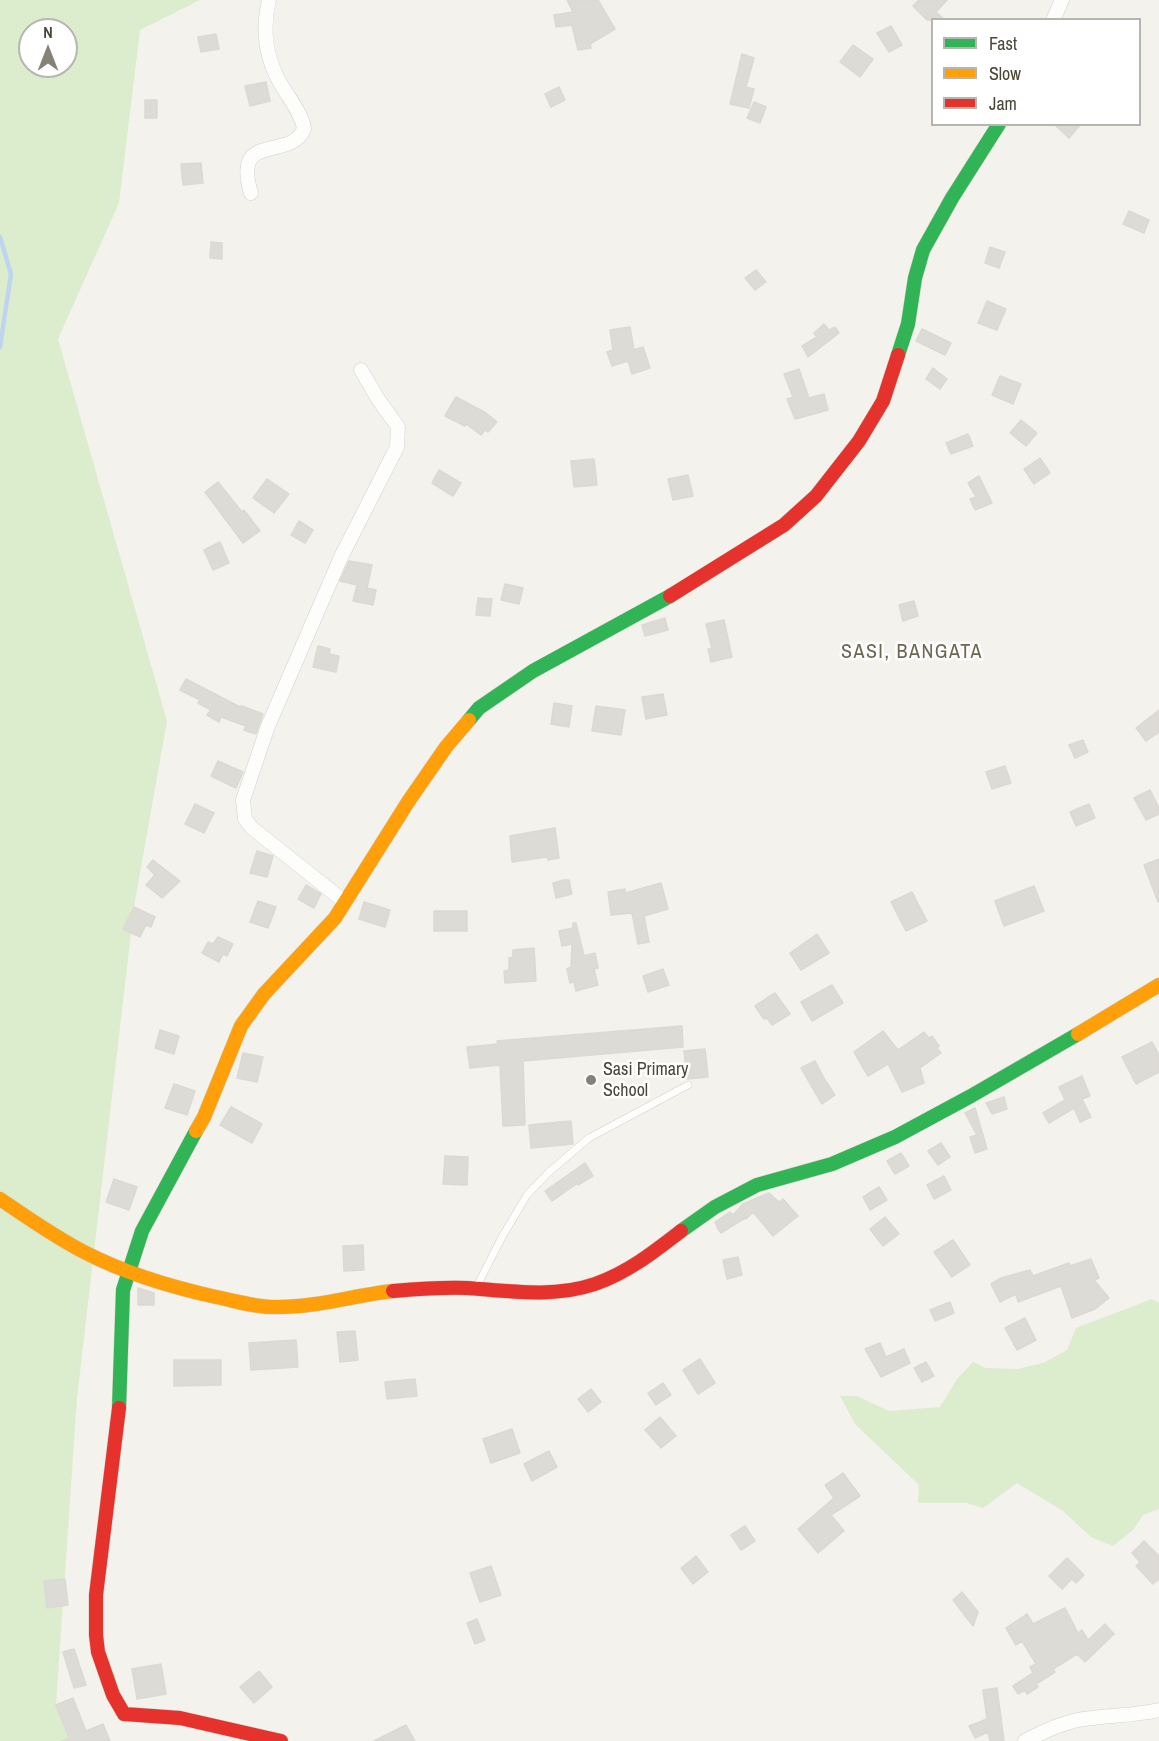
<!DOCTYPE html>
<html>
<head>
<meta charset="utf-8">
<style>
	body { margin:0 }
	#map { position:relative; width:1159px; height:1741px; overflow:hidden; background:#f3f2ed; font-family:"Archivo Narrow",sans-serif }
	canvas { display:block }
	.legend { position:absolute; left:931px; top:18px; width:210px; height:108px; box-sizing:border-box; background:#fff; border:2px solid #b7b5af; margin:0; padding:8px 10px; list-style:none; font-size:18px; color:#4a4638 }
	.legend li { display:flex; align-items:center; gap:12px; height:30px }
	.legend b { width:30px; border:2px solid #b7b5af }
	.north { position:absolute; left:18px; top:18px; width:60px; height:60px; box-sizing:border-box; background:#fff; border:2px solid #b7b5af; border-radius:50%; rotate:0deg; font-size:16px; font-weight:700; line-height:24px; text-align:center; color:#4a4638 }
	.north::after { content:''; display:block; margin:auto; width:21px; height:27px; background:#858277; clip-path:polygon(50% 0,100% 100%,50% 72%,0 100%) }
</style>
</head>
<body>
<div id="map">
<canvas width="1159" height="1741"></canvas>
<ul class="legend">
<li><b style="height:8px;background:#30b455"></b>Fast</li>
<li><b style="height:8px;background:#ff9f0a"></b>Slow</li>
<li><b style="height:8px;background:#e5322d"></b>Jam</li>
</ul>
<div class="north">N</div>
</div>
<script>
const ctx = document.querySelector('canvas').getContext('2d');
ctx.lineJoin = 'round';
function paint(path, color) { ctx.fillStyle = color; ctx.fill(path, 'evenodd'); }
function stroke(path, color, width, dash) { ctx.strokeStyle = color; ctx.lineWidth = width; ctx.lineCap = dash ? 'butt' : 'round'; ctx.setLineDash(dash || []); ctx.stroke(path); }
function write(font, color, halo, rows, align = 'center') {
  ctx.font = font + ' "Archivo Narrow",sans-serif'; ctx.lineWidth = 5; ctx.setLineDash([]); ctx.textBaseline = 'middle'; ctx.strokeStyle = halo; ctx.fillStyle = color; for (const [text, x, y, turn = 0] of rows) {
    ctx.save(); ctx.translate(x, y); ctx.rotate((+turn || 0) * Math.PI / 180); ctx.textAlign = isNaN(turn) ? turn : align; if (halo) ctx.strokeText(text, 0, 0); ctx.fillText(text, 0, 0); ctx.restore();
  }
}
paint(new Path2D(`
	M0,0h200l-60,30 -21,173 -61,136 109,382 -33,186 -57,491 -21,307 35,36h-91zM30,30h36v36h-36z
	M1152,1299l7,4v206l-16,6 -10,15 -20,16 -22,-9 -28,-26 -46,-28 -34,25 -17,-5h-48l1,-18 -64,-61 -15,-28h17l32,15 51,-4 17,-28 16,-17 13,6 31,1 26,-6 24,-13 9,-22z`), '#dcedce');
stroke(new Path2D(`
	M0,237l11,37 -11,73`), '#bed5f0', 4.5);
const building = new Path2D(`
	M567,0h31l17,29 -25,15 1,4 -13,2 -6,-25 -16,2 -2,-12 19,-3z
	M919,0h28l-11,12 9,8h-18l-14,-14z
	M891,26l11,19 -13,7 -12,-19z
	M216,34l3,15 -18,3 -3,-15z
	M853,45l20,14 -13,18 -20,-15z
	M742,54l12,4 -8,29 8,2 -5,19 -19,-4z
	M266,82l4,19 -20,5 -5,-20z
	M559,87l6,13 -14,7 -6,-13z
	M145,100h12v18h-12z
	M754,102l12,5 -6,16 -13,-5z
	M1054,124h27l-12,14z
	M201,163l2,20 -20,2 -2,-21z
	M1129,211l20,9 -5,13 -21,-9z
	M211,242l11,1v16l-12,-1z
	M990,247l15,5 -6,16 -14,-5z
	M756,270l10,12 -11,8 -10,-12z
	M987,301l19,8 -9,21 -19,-7z
	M824,324l5,6 6,-3 4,6 -31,24 -6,-11 15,-9 -3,-4z
	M630,327l4,23 9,-3 7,21 -18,6 -4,-13 -16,5 -5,-14 6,-2 -3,-20z
	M922,329l29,14 -6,12 -29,-14z
	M933,368l14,11 -7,10 -14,-10z
	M799,369l10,29 15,-4 4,16 -33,9 -8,-20 6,-2 -9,-23z
	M1000,376l21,8 -8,20 -21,-9z
	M456,397l30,16 11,9 -9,10 -3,-2 -4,5 -15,-11 -1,2 -20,-10z
	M1021,420l16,13 -11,13 -16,-13z
	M968,434l5,12 -22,8 -5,-11z
	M1040,458l10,15 -16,11 -10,-15z
	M594,459l3,26 -23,2 -3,-26z
	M439,470l22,13 -8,13 -21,-13z
	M688,475l5,21 -20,4 -5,-21z
	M979,476l13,27 -17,7 -5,-11 6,-2 -8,-14z
	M267,479l22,15 -15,19 -21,-15z
	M218,482l24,30 2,-2 16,21 -17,12 -38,-51z
	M299,521l14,9 -8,13 -14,-8z
	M220,542l9,21 -16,7 -9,-20z
	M349,561l23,4 -5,23 9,2 -3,15 -20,-4 4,-16 -17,-4z
	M505,584l18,4 -4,16 -18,-4z
	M478,598l14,1 -2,17 -14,-1z
	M914,601l4,15 -15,5 -4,-16z
	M665,618l3,12 -23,6 -3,-11z
	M724,620l8,37 -21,5 -3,-13h4l-6,-25z
	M318,646l12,3 -1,5 10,2 -3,16 -23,-5z
	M186,679l54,28 2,-1 21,8 -7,20 -12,-4 2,-4 -25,-9 -2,5 -12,-7 4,-5 -13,-7 2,-3 -20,-10z
	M663,694l4,21 -21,4 -4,-22z
	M554,703l18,3 -3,21 -18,-3z
	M596,706l29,4 -4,25 -29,-4z
	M1159,710v22l-13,9 -10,-13z
	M1083,740l5,12 -13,6 -6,-13z
	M218,761l25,11 -7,16 -25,-12z
	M1005,766l6,17 -19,6 -6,-17z
	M1150,790l9,18v6l-13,6 -12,-22z
	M195,804l19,9 -10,20 -19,-9z
	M1089,804l6,14 -19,8 -6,-14z
	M555,828l4,30 -11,2 -1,-3 -35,5 -2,-26z
	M257,851l16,5 -6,21 -17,-4z
	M1159,859v43h-1l-14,-37z
	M153,860l27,21 -18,17 -16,-13 9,-10 -8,-8z
	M564,880h5l3,14 -16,4 -3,-15z
	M661,883l7,26 -24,7 5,26 -11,2 -6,-31 -21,2 -3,-23 17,-3v4z
	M306,885l15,9 -7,14 -16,-9z
	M1034,886l10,25 -40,15 -9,-25z
	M912,892l15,29 -21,10 -15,-29z
	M258,901l18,6 -8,21 -18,-6z
	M364,902l26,8 -5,17 -26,-8z
	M134,907l21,10 -4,10 -5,-2 -6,12 -17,-8z
	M434,911h33v20h-33z
	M573,923h3l8,33 11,-3 3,15 -4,1 4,16 -22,6 -2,-9 -4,1 -3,-14 4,-2 1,-23 -10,2 -3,-15 14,-3z
	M817,934l12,19 -28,17 -11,-17z
	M218,937l15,7 -6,12 -4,-2 -4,8 -17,-9 6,-11 5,2z
	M534,948l2,33 -31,2 -1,-12 5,-1v-12l4,-1v-7z
	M663,969l6,16 -21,7 -5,-16z
	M832,985l11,18 -31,18 -11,-19z
	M775,993l15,21 -18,11 -5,-7 -3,1 -9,-13z
	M682,1026l1,21 -160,14 2,64 -22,1 -3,-61 -30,3 -3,-21 31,-3 -1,-3z
	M160,1030l19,6 -5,18 -19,-6z
	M883,1031l15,19 26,-18 5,6 3,-2 7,10 -2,2 4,5 -21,15 4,15 -22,9 -14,-28 -20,12 -14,-24z
	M1152,1042l7,13v17l-23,12 -14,-27z
	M705,1049l3,28 -21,2 -3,-28z
	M243,1053l20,4 -6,25 -20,-4z
	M815,1061l10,19 10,15 -13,9 -21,-36z
	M1082,1076l8,20 -8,3 9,18 -11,5 -6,-14 -25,15 -6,-10 22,-13 -6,-13z
	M174,1084l21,7 -8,24 -22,-7z
	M1004,1097l3,12 -15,5 -6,-11z
	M231,1107l31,17 -10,19 -32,-18z
	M975,1108l12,41 -12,4 -5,-16 7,-2 -12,-22z
	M571,1121l2,23 -42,4 -2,-23z
	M941,1143l9,14 -12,8 -10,-14z
	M901,1153l8,13 -14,8 -8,-13z
	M445,1156l23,1 -1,28 -24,-1z
	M585,1163l8,13 -15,9v-2l-26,18 -7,-10z
	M944,1176l7,14 -17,9 -7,-14z
	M114,1179l23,8 -8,23 -23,-8z
	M879,1187l8,13 -17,10 -7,-13z
	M769,1193l10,9 4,-3 15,17 -25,20 -20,-24 -7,7 -1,-1 -24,15 -3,-4 -3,-7 15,-10 3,3 10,-11z
	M885,1217l14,17 -16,12 -13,-17z
	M953,1240l17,25 -18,12 -18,-25z
	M363,1245l1,25 -20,1 -1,-25z
	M738,1257l4,18 -15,4 -4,-19z
	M1091,1259l8,19 -5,2 15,18 -14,11 -23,9 -11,-32 -43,16 -2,-8 -16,8 -9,-18 10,-6 29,-8 3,6 36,-13 1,3z
	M138,1288l16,5v12h-16z
	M950,1302l4,11 -19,8 -5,-11z
	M1025,1318l11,22 -19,10 -12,-22z
	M355,1331l3,29 -18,2 -3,-30z
	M296,1340l2,27 -47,3 -2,-27z
	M880,1343l6,14 18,-8 6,14 -29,14 -16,-28z
	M700,1359l15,24 -17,11 -15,-24z
	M174,1360h47v25l-47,1z
	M926,1362l8,14 -12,6 -8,-14z
	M415,1379l2,17 -30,3 -2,-17z
	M663,1383l8,12 -15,10 -8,-12z
	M591,1389l10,13 -13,10 -10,-13z
	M660,1417l16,19 -15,12 -16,-18z
	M512,1429l8,24 -29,10 -8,-24z
	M549,1451l8,16 -25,14 -8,-17z
	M843,1473l17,23 -29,19 13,16 -26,22 -20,-24 36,-31 -9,-13z
	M745,1526l10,15 -14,9 -10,-15z
	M1144,1541l15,15v23l-6,5 -17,-18 4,-4 -8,-9z
	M696,1556l12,16 -15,12 -12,-16z
	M1067,1558l17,17 -8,8 -4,-4 -10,10 -13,-13z
	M491,1566l10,29 -21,7 -10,-29z
	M65,1579l3,26 -21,3 -3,-27z
	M962,1592l16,20 -5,14 -20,-26z
	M1065,1608l13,25 4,-3 6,10 17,-16 9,10 -29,28 -8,-8 -24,15 2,3 -19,12 2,3 -11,7 -2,-4 -7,4 -5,-8 20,-13 -3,-6 6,-3 -14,-23 -6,4 -10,-17 21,-14 6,10z
	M477,1619l8,21 -10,4 -8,-21z
	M74,1649l12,36 -12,3 -11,-36z
	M161,1664l5,30 -29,5 -5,-30z
	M259,1671l13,16 -18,16 -14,-16z
	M997,1688l7,53h-14l-2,-9 -13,6 -6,-12 18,-7 -4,-29z
	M73,1698l13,33 17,-7 7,17h-48l7,-3 -13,-33z
	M406,1725l9,16h-41z`);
paint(building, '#dddbd5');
stroke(building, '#dbd9d3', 1.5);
const lane = new Path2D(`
	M477,1286l25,-49 25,-42 22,-23 40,-34 99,-53`);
const street = new Path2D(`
	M1053,20l9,-20
	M251,193c-19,-63 39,-31 53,-64 -2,-14 -12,-27 -19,-38 -19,-29 -24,-58 -16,-91
	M345,902l-93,-74 -7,-9 -2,-19 25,-74 73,-169 56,-110 1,-20 -20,-28 -17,-29
	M1025,1741c21,-11 43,-21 67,-23 23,-3 45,-3 67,-8`);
const fast = new Path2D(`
	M898,355l10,-31 7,-46 8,-28 29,-52 47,-74
	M469,720l10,-12 54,-37 137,-75
	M681,1231l34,-24 42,-22 75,-21 63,-27 76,-41 107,-62
	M119,1408l4,-118 19,-59 54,-100`);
const slow = new Path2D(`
	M1078,1034l81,-49
	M196,1131l8,-14 37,-91 23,-32 71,-76 73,-116 38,-55 23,-27
	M0,1199c28,19 56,39 86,54 41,21 85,34 130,44 20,4 42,11 63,10 39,0 76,-12 114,-16`);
const jam = new Path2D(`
	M670,596l114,-71 32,-29 43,-55 24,-40 15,-46
	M393,1291c24,-2 49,-4 74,-3 42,3 87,10 128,-4 32,-11 59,-32 86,-53
	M119,1408l-23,187v40l2,17 15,43 11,19 56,4 101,23`);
stroke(lane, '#d1d0cb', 8);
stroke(street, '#d1d0cb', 15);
stroke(fast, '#d2d0c4', 15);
stroke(slow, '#d2d0c4', 15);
stroke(jam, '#d2d0c4', 15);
stroke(lane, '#fdfdfc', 7);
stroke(street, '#fdfdfc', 14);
stroke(fast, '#30b455', 14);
stroke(slow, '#ff9f0a', 14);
stroke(jam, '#e5322d', 14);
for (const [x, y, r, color] of [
	[591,1080,6,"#858277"]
]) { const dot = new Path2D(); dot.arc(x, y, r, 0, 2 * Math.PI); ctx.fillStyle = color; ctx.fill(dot); stroke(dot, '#fff', 2); }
write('18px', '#4a4638', '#fff', [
	["Sasi Primary",603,1070],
	["School",603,1091]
], 'left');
ctx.letterSpacing = '1.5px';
write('20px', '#6d6650', '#fff', [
	["SASI, BANGATA",912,653]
]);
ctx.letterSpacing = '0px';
</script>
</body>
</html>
